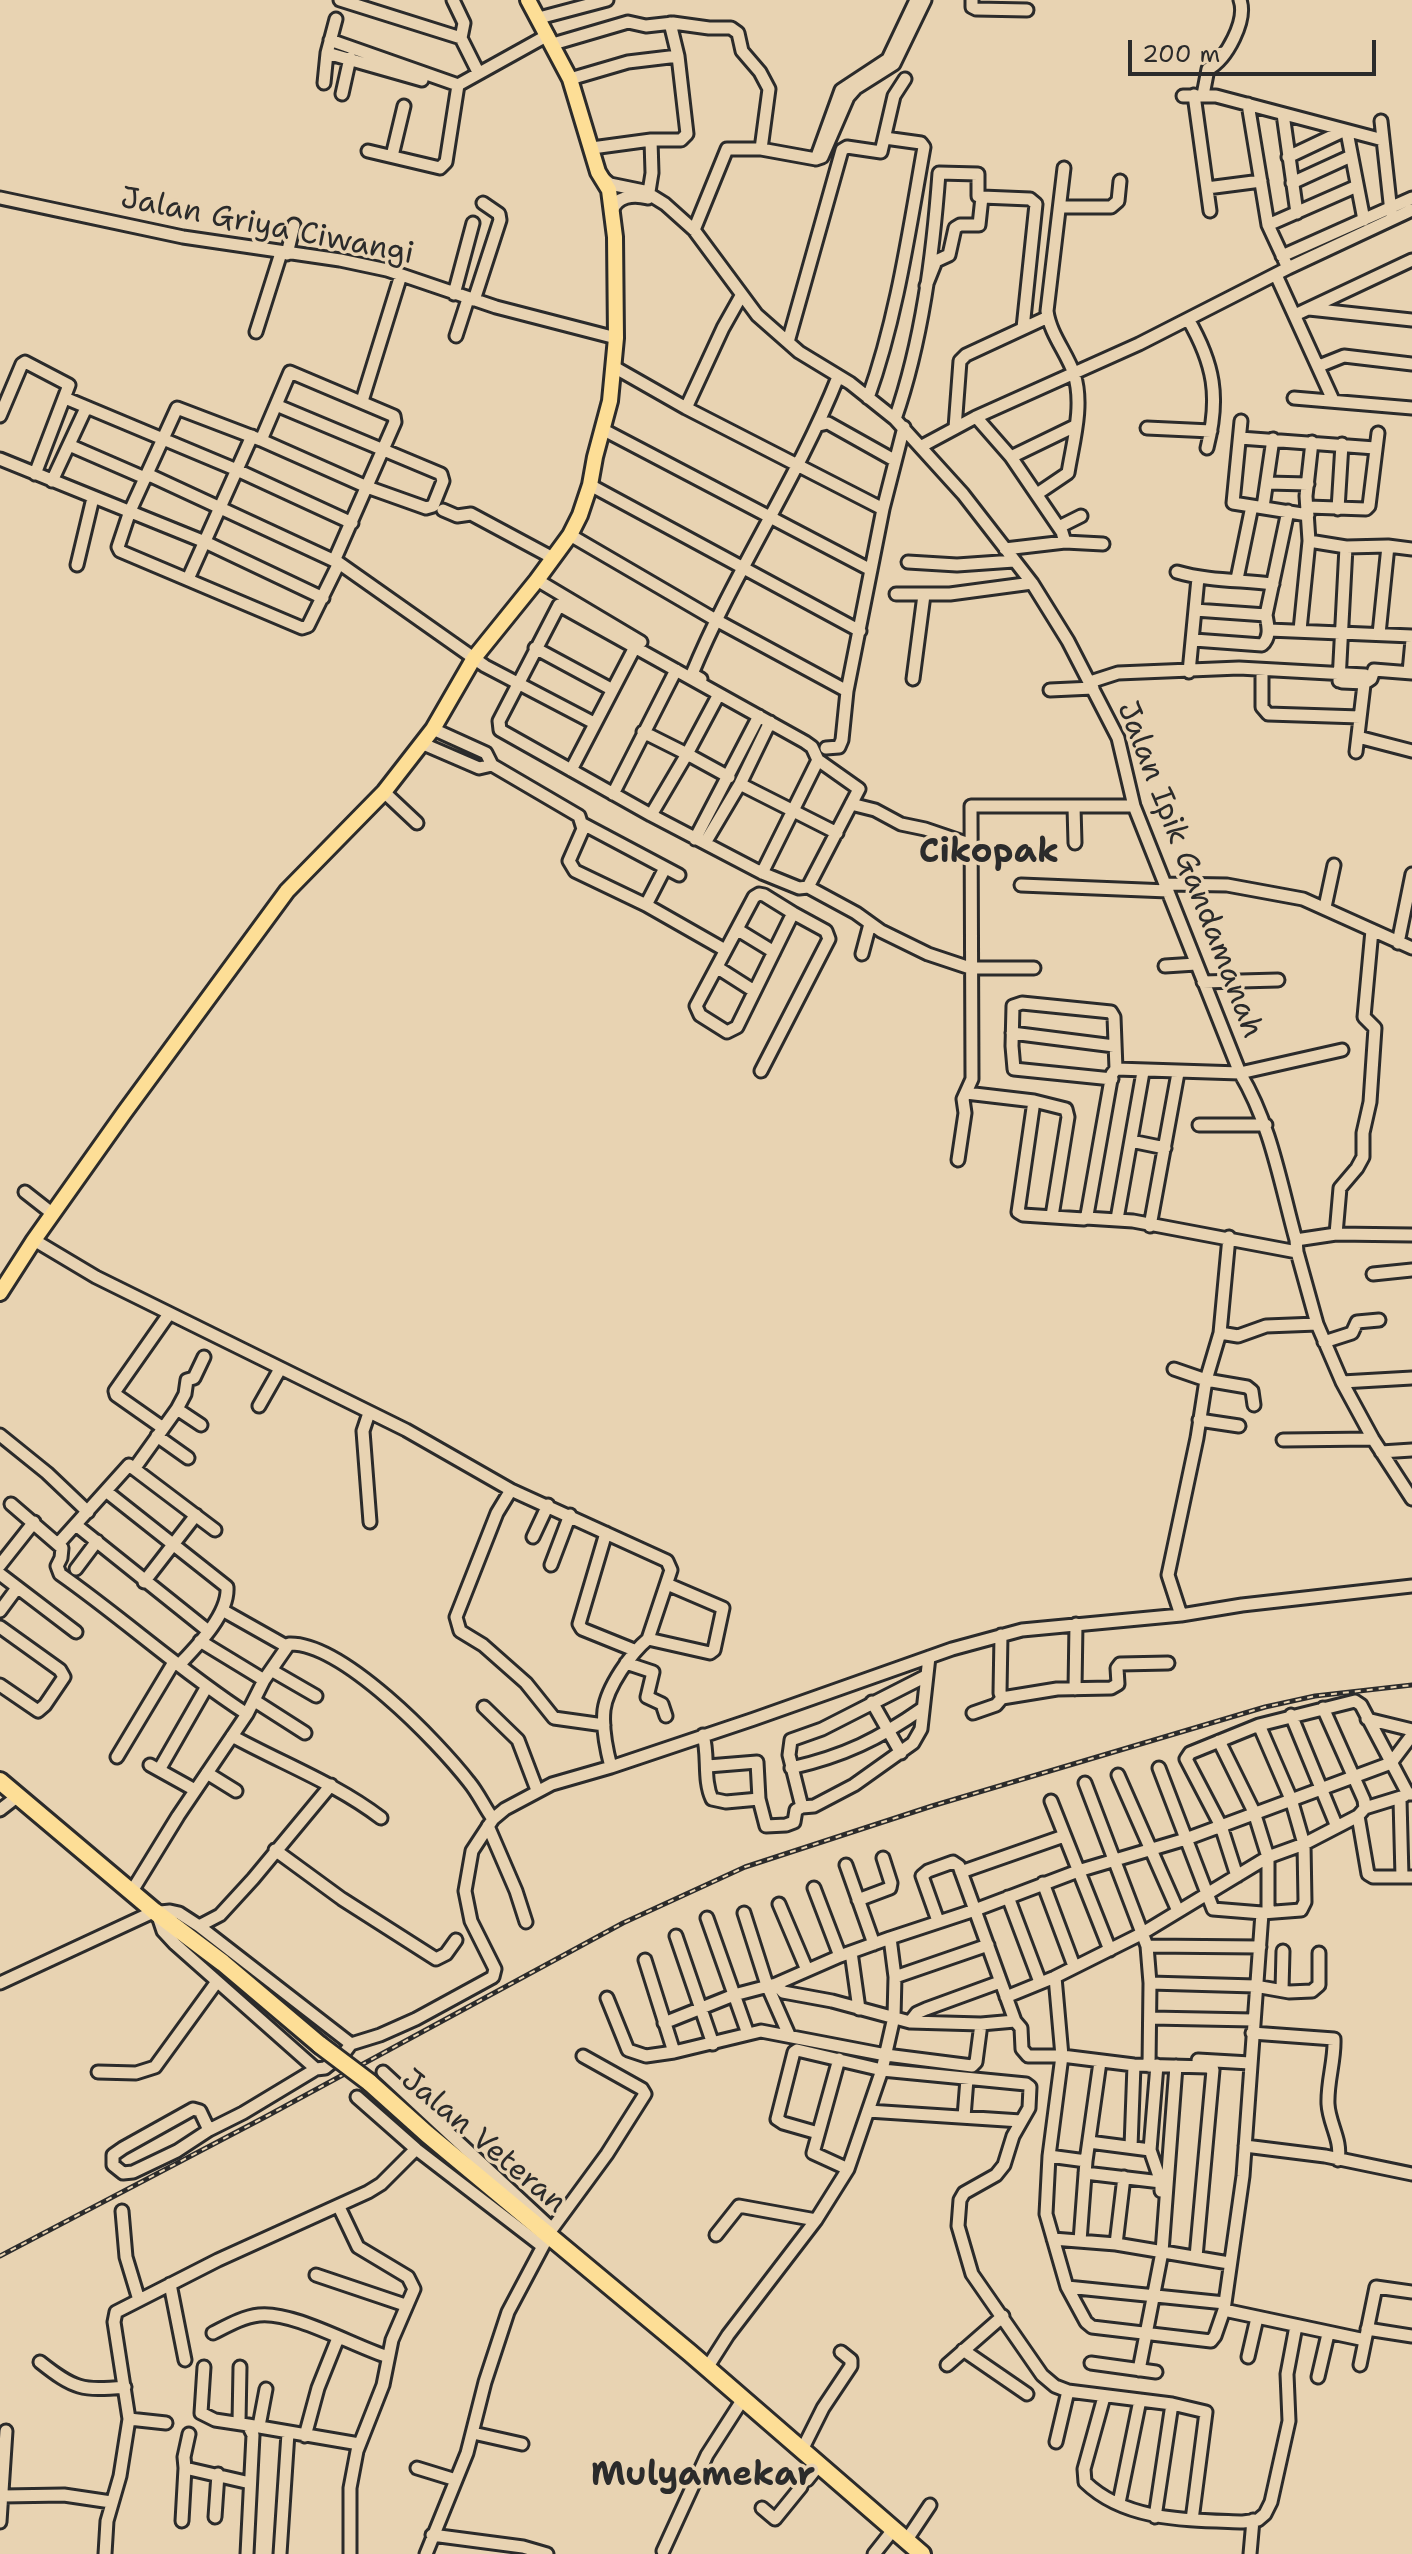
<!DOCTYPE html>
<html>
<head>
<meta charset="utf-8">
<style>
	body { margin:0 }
	#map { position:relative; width:1412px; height:2554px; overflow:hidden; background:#e8d3b2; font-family:"Shantell Sans",sans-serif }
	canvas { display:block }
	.scale { position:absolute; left:1128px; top:40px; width:248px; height:36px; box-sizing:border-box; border:4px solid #2b2b2b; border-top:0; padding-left:10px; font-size:24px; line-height:28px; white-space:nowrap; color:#2b2b2b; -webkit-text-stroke:6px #e8d3b2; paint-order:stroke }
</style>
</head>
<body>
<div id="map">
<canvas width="1412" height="2554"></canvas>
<div class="scale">200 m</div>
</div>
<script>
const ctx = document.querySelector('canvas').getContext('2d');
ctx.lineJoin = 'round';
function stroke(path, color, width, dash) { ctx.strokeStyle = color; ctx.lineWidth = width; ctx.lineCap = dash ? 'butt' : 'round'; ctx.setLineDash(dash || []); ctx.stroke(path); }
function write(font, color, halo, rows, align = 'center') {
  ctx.font = font + ' "Shantell Sans",sans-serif'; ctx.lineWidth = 7; ctx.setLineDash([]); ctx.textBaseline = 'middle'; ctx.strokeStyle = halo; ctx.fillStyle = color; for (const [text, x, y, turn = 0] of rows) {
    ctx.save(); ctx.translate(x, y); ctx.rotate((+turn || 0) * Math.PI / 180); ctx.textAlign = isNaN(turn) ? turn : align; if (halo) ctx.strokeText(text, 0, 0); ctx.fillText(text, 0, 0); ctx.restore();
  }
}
const minor = new Path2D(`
	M340,0l121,38 17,34
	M453,0l11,23 -3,15
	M972,0v7l4,2 51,1
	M539,18l68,-18
	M330,40l128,45
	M553,44l75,-22 18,4 27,-3 36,5h22l7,5 4,18 18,21 9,17 -8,60
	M327,53l95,27
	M570,79l58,-17 50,-6
	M324,83l3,-30 9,-34
	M342,94l8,-36
	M1194,95l16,116
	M1203,95l5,-26c19,-10 39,-49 32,-69
	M1183,96h33l167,44
	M1248,104l20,121 20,43
	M1283,114l14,99
	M1381,121l10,91
	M1347,132l17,88
	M592,148l59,-8h30l6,-6 -9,-78 -8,-33
	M368,151l72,17 6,-6 12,-77 90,-50
	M392,156l12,-50
	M1288,157l55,-26
	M816,159l25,-69 47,-31 28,-59
	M604,179l6,5 34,7 21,13 29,26 63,85 42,37 51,31 45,36 68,75 69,89 36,58 50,97 16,68 106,267c31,52 40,109 56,167l1,12 20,72 25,58 31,57 39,60
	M1292,183l59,-27
	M1207,188l54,-7
	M982,197l48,2 6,5 -13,124
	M0,198l183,39 157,23 47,10 109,37 120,31
	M648,198l4,-25 -1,-33
	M1060,207h51l7,-6 2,-20
	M612,211c5,-15 21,-17 36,-13
	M1268,225l89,-39
	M694,230l33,-81h34l55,10 6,-2 26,-60 8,-9 38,-24 31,-64
	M287,254l7,-29
	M1282,256l130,-58
	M1276,275l57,125
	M454,294l19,-71
	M474,300l26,-80 -1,-6 -16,-11
	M1309,309l103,11
	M1295,315l117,-55
	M1188,319c26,45 32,78 19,129
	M256,332l25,-79
	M456,336l12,-37
	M788,342l54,-192 5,-3 34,5 13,-56 11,-17
	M1319,366l25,-10 68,8
	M614,367l72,41 197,101
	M65,398l172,72 115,53
	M868,398c29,-81 41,-167 56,-251l-3,-4 -36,-5
	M1294,398l118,10
	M362,401l39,-126
	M276,405l165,69 2,7 -10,25 -7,2 -59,-21 -106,-47 -84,-32 -47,103 -12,36 2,4 182,77 6,-2 31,-63
	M686,408l37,-80 18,-32
	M0,416l22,-52 3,-2 44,23 -34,89
	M976,417l35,40 51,75 3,10 -60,7
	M895,419c27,-78 38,-164 44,-246l39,1v22l4,1 -3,28h-19l-5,3 -6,27 -13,6 -10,25
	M1241,421l-8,82 75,12
	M819,425l9,-2 66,37
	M955,428l5,-67 6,-6 82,-38
	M1147,428l64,3
	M602,429l269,141
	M1240,438l135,10
	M261,440l29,-68 104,44 1,6 -61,139
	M69,445l76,33
	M922,446l54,-29 163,-73 149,-76 124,-58
	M1011,457l64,-31
	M0,459l205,83 118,56
	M147,474l192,89 146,103 109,57
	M52,481l34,-73
	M1267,483l41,1
	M590,485l270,146
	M1037,494l31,-21c5,-31 16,-68 6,-99 -7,-21 -24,-40 -27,-63l17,-143
	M1263,507l10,-68
	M1308,507l58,2 3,-3 9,-73
	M1338,509l4,-65
	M443,510l14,6 14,-2 82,44
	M1059,527l22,-11
	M570,535l144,84 133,72
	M1309,541l37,6 42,-1 24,3
	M1065,542l38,2
	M908,562l49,3 57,-4
	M77,565l16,-67
	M1177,572c31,9 64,8 96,12
	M188,579l64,-143
	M1237,579l15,-73
	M537,580l104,62
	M896,594h54l82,-11
	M559,605l246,137 7,5 6,13 41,29 -51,98 -9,1 -37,-15 -111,-58 -151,-85 -1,-9z
	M1195,610l71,5
	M1269,630l143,6
	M1300,630l9,-89 -3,-45 6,-54
	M1379,634l9,-88
	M1194,640l68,5c9,-8 6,-19 4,-30l22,-104
	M535,648l76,41
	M1189,672l9,-94
	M1409,672l3,-32
	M1262,676v31l6,7 92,3
	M701,679l-9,-5c42,-102 105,-194 146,-297
	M913,679l11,-84
	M1339,681l7,-134
	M1090,682l28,-9 121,-5 126,7 6,4
	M1342,682l23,1 6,-4 3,-9 38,3
	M1050,690l43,-2
	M719,694l-32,60 42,23
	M433,729l53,24 6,12 87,51 4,13 -14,32 6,10 71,34 79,45
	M643,732l44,22 -36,61
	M1358,737l54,14
	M421,743l58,25 13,-3
	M826,748l13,-1 3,-7 5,-49 36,-182 21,-82
	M1356,752l9,-76
	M571,770l64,-123
	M740,784l97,49
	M384,792l33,31
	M613,794l63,-124
	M851,804l24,6 26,14 24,5 47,16
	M1074,807l1,36
	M583,824l96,51
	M695,839l64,-123
	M705,843l35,-59 30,-62
	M762,873l56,-113
	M1166,884l61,1 76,14 109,49
	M1021,885l147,6
	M808,887l48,26 25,18 47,23 42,14h64
	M759,894l5,1 29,18 -56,114 -10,5 -27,-17 -4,-9 58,-109z
	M646,905l19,-37
	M1325,907l9,-42
	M738,930l36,22
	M1398,943l14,-69
	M862,954l8,-30
	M1165,966l31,-2
	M718,968l36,23
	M1203,982l75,-2
	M1012,1033l102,13
	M761,1071l68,-132 -3,-8 -33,-18
	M1112,1079l-98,-10 -2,-23 1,-40 9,-3 89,9 3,5 2,52
	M966,1093l68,8 32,8 2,8 -16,99
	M1034,1101l-16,111 5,3 61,4 3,-4 25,-141 4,-5 124,4 102,-23
	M1199,1125h67
	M1131,1141l34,7
	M958,1160l7,-47 -2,-14 9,-20 -1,-273h163
	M25,1192l28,22
	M1086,1218l47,3 164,31
	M1117,1219l26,-147
	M1150,1226l28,-153
	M1336,1234l4,-46 17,-20 6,-11v-24l7,-31 5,-74 -11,-11 8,-87
	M34,1240l62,37 310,153 105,60 156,71 4,9 -23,69
	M1296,1240l40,-6 76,1
	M1373,1274l39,-4
	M1220,1333l18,3 28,-10 51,-2
	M1324,1342l28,-9 5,-11 22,-2
	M1174,1369l32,11 41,7 5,4 2,14
	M1342,1382l70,-4
	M259,1406l21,-37
	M177,1409l8,-15 2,-14 7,-2 10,-21
	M369,1413l-6,18 7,91
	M1199,1420l40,6
	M163,1428l-47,-33 -1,-4 54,-77
	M0,1435l47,38 41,39
	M157,1436l31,22
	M1283,1440l90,-1
	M1381,1452l31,-2
	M134,1469l43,-60 24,16
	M511,1490l-14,23 -41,104 4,14 23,14 43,38 28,35 50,7
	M107,1492l120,95c2,27 -30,59 -48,78
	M11,1504l51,44 -1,10 -4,8 3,8c64,45 122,98 187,140
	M76,1525l131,105
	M606,1533l-27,91 3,5 52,21
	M533,1537l15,-32
	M58,1544l71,-79 86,65
	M0,1565l34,-43
	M551,1565l19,-50
	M76,1569l21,-28
	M0,1574l76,58
	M144,1582l52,-67
	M0,1611l17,-23
	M224,1611l62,35
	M1181,1615l-13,-40 29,-137 9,-58 14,-47 9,-96
	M0,1627l60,43 4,7 -19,28 -7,6 -38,-26
	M1001,1635l-1,58 2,5 55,-9 54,-1 7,-4 -1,-16 3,-4 48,-1
	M200,1641l64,39
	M626,1663l27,9 -6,25 15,7 4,12
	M271,1670l45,26
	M1075,1689l1,-65
	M255,1701l50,32
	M872,1702l29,51
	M484,1707l34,33 19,50
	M973,1713l23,-8 6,-7
	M1291,1715l46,112
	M1367,1719l45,11
	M703,1735c6,20 0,45 9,64l14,3 33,-3
	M232,1736c51,28 103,47 149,82
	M1219,1741l35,71 14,45v55
	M117,1757l57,-95
	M150,1765l45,25
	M708,1766l49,-4 2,37 7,27 20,-1 8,-3 2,-12 6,-3
	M611,1767c-5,-19 -9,-38 -7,-57 3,-23 27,-57 44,-71l62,14 4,-3 9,-42 -56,-24
	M791,1768c53,-12 88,-29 132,-60
	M1159,1768l54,141 49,4 39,-3 4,-8 -1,-58 -13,-45 -32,-74
	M159,1770l47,-82
	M207,1773l29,18
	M1118,1775l60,136
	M1085,1783l62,163 3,37 -1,83
	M1400,1799l2,78
	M1051,1801l59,149
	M802,1807l12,-1 40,-21 59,-42 8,-14 8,-72
	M802,1807l-13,-52 2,-15 31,-11 104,-53
	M1365,1808l39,-12
	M0,1810l18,-14
	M1358,1816l10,58 5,3h39
	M488,1826l28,65 10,31
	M275,1850l67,49 94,60 10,-5 10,-14
	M846,1865l28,79
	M961,1872l103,-36
	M1237,1876l-16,-50 -35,-67 4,-6 69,-28 96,-24 6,4 47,89h4
	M1043,1883l31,83
	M814,1888l26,68
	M132,1891l46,-75 69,-102 17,-34 25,-36c53,-2 149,98 180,138 10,12 15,25 24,37
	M1008,1897l32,85
	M858,1900l32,-12 1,-5 -8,-25
	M779,1904l28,66
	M157,1913l6,18 12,13 141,125 9,-1 20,-16 6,-8 29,-9 36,-16 77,-42 2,-8 -24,-48 -6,-30 7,-40 21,-32 12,-10 47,-25 59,-17 143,-48 198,-70 70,-19 159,-15 61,-10 170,-19
	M744,1913l23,72 22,50
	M707,1918l41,116
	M938,1921l-16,-45 6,-5 25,-9 6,4 56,155 6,7 1,21 6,7h34l72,9 74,2 5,3 -17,187
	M199,1926l21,-11 33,-36 78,-94
	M676,1936l37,108
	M1147,1946l113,1
	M851,1952l8,57
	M895,1977l93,-32
	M1055,1977l7,79 -13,100 -3,58 21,73 19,35 6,5 119,14 4,-5 9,-26 19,-134 19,-263
	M0,1983l151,-70 19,-2 9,2 20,13 152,118
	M1150,1983l105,3 34,6 23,-1 7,-6v-32
	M776,1984l7,8 49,9 78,21 71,2 34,-3
	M1282,1990l1,-39
	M1006,1997l49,-20 86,-43 127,-77 36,-13 54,-28 7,-8 -1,-8 -41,-92
	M607,1998l21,52 18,6 28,-4 -29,-92
	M1151,2018l102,2
	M910,2022l7,-9 9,-4 74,-27
	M664,2023l70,-28 42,-11 64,-28 50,-18 85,-28 103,-39 108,-32 205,-76 21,-28
	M1252,2033l82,6c1,21 -7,43 -6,65 1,20 14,36 10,56
	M674,2052l87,-21 125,24 86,11 4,-4 5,-38
	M839,2059l-26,94 35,16
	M1198,2060l52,3
	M1157,2065l-7,85 11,32v9
	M98,2072l38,1 19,-6 61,-84
	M383,2072l167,155
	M357,2097l59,52 126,97
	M868,2111l153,10
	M964,2117l3,-38
	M209,2130l-9,-19 -7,-2 -70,39 -10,7v10l10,8 10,-1 44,-21 32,-21 34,-17 73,-44
	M818,2133l-35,-10 -6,-4 17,-67 3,-2 85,20 144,14 4,3 -1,21 -16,28 -9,29 -8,10 -32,18 -4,7 -2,26 14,48 70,101 13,11 13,5 104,13 34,8 -14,108
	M1089,2142l61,8
	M1245,2146l80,10 87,18
	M1131,2147l3,-82
	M1049,2156l37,5
	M1085,2173l76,9
	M339,2207l19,40 50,30 6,12 -22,51 -9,45 -26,66 -7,37v66
	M122,2211l4,46 13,43
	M716,2235l23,-29 77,14
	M1053,2239l63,5 113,19
	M1080,2241l6,-80 14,-99
	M1116,2244l8,-67
	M316,2275l89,30
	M170,2284l15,76
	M1067,2287l158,16
	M1224,2310l141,30
	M1367,2329l45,7
	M213,2333c14,-7 29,-16 46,-18 34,-4 94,31 129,42
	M963,2350l64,44
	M1248,2357l9,-39
	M40,2362c34,27 42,29 85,25
	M1091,2363l65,9
	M947,2365l56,-49
	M1360,2365l16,-78 36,5
	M204,2367l-3,46 14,7 33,5 5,10 -6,119
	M707,2368l21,-33 88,-115 32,-51 34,-99 12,-53 1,-40 -5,-39
	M1139,2370l23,-118 14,-186
	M1318,2377l10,-43
	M1104,2397l-20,72 1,13c41,40 106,38 158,40l15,-2 7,-6 6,-12 18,-81 -2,-47 9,-48
	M129,2419l37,4
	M239,2423l1,-56
	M248,2425l111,19
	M259,2426l7,-37
	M473,2433l49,11
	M305,2436l13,-48 20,-50
	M1056,2442l12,-51
	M803,2448l20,-40 28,-42v-6l-10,-8
	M185,2468l-1,-11 5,-23
	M417,2468l39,12
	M807,2480l12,-15
	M3,2496l61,-1 47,7
	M1119,2503l21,-103
	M762,2508l13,11 26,-32
	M215,2517l3,-43
	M1155,2517l17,-113
	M182,2521l3,-53 65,15
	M0,2522l6,-91
	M432,2535l91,12 24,7
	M906,2541l24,-36
	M663,2551l44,-96 36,-56
	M105,2554l2,-33 13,-45 9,-57 -15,-97 2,-10 102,-52 150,-68 13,-8 35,-35
	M280,2554l8,-121
	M426,2554l41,-101 18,-71 23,-70 44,-83 55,-75 38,-60 -3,-5 -59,-33
	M874,2554l19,-24
	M1250,2554l3,-34`);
const major = new Path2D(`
	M0,1293l34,-53 90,-127 163,-222 97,-99 49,-63 41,-71 63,-78 33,-45 10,-20 10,-30 5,-28 15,-56 6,-63 -1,-101 -6,-47 -11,-18 -28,-93 -42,-79`);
const highway = new Path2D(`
	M0,1781l154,130 69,52 97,82
	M369,2082l58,52 263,219 232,201`);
stroke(minor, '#2b2b2b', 17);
stroke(major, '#2b2b2b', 20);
stroke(highway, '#2b2b2b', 22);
stroke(minor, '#e8d3b2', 11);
stroke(major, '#fdde96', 14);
stroke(highway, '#fdde96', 16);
const rail = new Path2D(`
	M0,2256l267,-140 356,-193 122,-56 187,-61 333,-99 50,-11 97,-11`);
stroke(rail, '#2b2b2b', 5);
stroke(rail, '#e8d3b2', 2, [6]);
const highwayBridge = new Path2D(`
	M320,2045l49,37`);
stroke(highwayBridge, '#2b2b2b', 22, []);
stroke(highwayBridge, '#fdde96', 16);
write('30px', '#2b2b2b', '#e8d3b2', [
	["Jalan Griya Ciwangi",267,227,11],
	["Jalan Ipik Gandamanah",1189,870,69],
	["Jalan Veteran",483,2142,40]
]);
write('bold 34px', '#2b2b2b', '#e8d3b2', [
	["Cikopak",989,853],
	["Mulyamekar",703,2476]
]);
</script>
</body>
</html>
